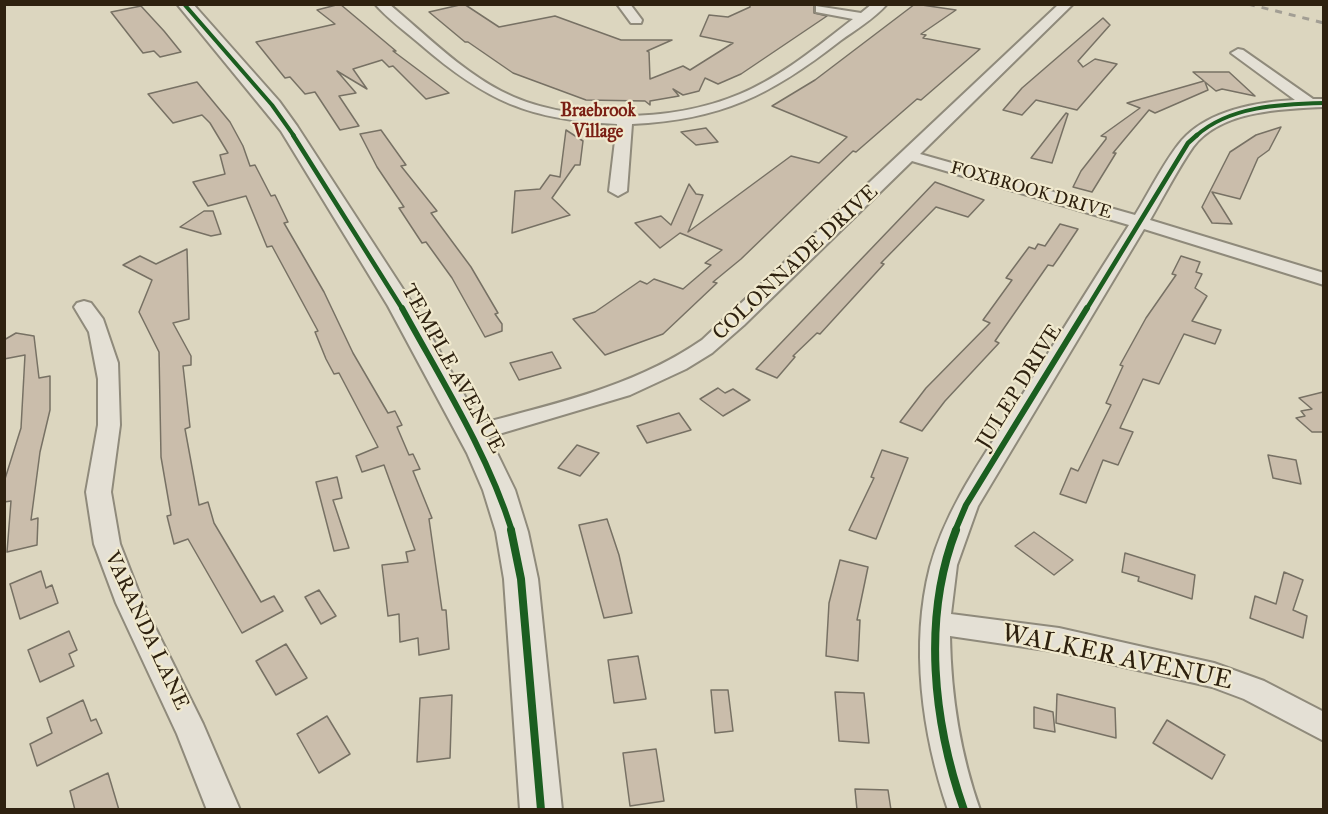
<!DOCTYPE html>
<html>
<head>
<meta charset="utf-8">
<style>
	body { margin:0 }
	#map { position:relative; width:1328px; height:814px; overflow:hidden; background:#dcd6bf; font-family:"IM FELL Great Primer",serif }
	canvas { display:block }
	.frame { position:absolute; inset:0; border:6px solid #2e210f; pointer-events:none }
</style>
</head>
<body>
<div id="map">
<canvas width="1328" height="814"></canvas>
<div class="frame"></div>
</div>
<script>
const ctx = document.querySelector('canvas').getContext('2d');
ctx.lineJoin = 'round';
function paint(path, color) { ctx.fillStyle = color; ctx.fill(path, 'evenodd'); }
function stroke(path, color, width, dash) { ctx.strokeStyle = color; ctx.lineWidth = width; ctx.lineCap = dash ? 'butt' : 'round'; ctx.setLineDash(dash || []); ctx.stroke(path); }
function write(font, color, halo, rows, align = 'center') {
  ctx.font = font + ' "IM FELL Great Primer",serif'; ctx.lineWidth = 4.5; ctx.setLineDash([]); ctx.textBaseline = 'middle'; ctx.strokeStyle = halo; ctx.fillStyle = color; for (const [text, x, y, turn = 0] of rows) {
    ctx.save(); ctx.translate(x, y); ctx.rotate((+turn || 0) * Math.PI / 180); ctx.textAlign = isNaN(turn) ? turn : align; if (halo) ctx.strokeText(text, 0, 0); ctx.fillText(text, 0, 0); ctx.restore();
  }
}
const building = new Path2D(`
	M340,4l56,47h-3l56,42 -23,6 -33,-33 -4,1 -7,-7 -29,9 14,20 -30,-18 19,22 -17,3 20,30 -19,4 -25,-38 -10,2 -15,-17 -5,1 -29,-36 79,-18 -18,-14z
	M464,4l35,23 56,-11 66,24h51l-25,11 2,1 1,27 33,-13 7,4 43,-27 -33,-7 9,-21 19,2 22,-10v-3h64v9l13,3 -86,58 -23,10 -13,-6 -6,13 -16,4 -10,-6 6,7 -29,5v4l-5,-4 -59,-1 -73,-27 -45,-31h-3l-36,-30z
	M915,4l41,6 -35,24 5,1 -3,3 57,11 -59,51 -4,-1 -61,53 -3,-1 -112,108 -28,23 4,1 -54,51 -58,21 -32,-36 22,-7 45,-31 7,3 7,-5 29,10 28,-24 -6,-2 17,-13 -42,-17 -20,15 -25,-25 26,-7 10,9 18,-41 7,10 7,1 -15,37 103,-76 28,7 28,-26 -75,-31 43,-26z
	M141,6l23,25 17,21 -21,5 -6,-6 -11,2 -32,-41z
	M1103,18l7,7 -32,36 5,6 12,-8 22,5 -40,46 -41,-10 -14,15 -19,-5 19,-22z
	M1193,72h36l26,24 -33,-7 -6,2 -11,-9 3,8 -46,20 -7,3 -6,-3 -36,43h3l-24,39 -19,-5 8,-16 25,-32v-2l-5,-1 39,-28 -13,-5 77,-22z
	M197,82l33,40 13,24 7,20 5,-1 16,31 4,-1 13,27 -4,1 40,69 29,61 35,60 7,-2 7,14 -5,2 12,28 4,-1 7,15 -7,2 19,47 -3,1 13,91h4l3,39 -30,6 -1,-17 -18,4 -1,-28 -11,2 -6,-51 26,-3 -2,-10 9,-2 -31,-85 -22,7 -6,-16 22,-9 -39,-74 -5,1 -8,-15 -11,-27 3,-1 -46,-85 -5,1 -21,-51 -38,10 -15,-24 32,-8 -5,-19 8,-2 -18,-30 -8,-8 -29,8 -25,-29z
	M1066,113l2,1 -16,49 -21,-5z
	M1281,127l-12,23 -11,8 -18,41 -28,-7 20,32 -20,-1 -10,-16 28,-55 26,-17z
	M706,128l12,14 -22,3 -15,-13z
	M381,130l25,35 -5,1 36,45 -6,2 40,54 27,46 -3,1 7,10v7l-17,6 -33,-59 -26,-36 -4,1 -23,-35 5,-1 -27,-40 -17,-33z
	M566,130l17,11 -3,24h-5l-23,33 18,17 -58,18 3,-42 25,-2 10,-14 10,2z
	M935,182l49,18 -16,17 -32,-10 -55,56 3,1 -64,70 -3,-1 -24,23 2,1 -18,21 -21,-9z
	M204,211h9l8,23 -10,2 -31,-9z
	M1060,224l18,5 -18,27 -7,10 -5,-1 -53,76 4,2 -54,58 -23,30 -22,-9 26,-34 64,-65 -7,-3 29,-40 -6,-2 23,-31 6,2 3,-5 7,2z
	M187,249l2,70 -16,4 18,33v9l-8,1 7,61 -5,2 14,76 9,-3 6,21 47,79 13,-6 9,15 -41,22 -54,-94 -14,5 -7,-28 4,-1 -10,-58 -2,-105 -20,-40 13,-32 -29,-15 17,-9 16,8z
	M1181,256l19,6 -4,10 6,2 -7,14 12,8 -15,25 29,9 -6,14 -31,-10 -25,50 -16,-5 -23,49 13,4 -15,33 -15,-5 -17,43 -26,-9 11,-26 7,3 33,-66 -5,-2 17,-37 -3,-1 26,-47 30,-43 -4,-1z
	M16,333l18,3 5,42 11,-2v34l-10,42 -9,68 7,-2 -1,27 -30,7 4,-51 -7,1v-20l17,-54 4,-73 -21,4v-19z
	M552,352l9,16 -42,12 -9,-17z
	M718,388l7,5 8,-4 17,11 -27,16 -23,-17z
	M1323,392v40h-11l-16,-14 9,-2 -4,-5 11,-2 -13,-11z
	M679,413l12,17 -44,13 -10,-17z
	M577,445l22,8 -19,23 -22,-8z
	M882,450l26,8 -32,81 -27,-9 25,-52 -3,-1z
	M1268,455l28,5 5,24 -28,-6z
	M337,477l5,21 -9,2 16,48 -15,3 -18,-69z
	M607,519l12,36 13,58 -28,5 -25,-93z
	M1034,532l39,28 -19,15 -39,-29z
	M1125,553l70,22 -3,24 -54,-18 1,-4 -17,-5z
	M840,560l28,7 -11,53h3l-2,41 -32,-5 3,-53z
	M41,571l5,17 6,-3 6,18 -38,16 -10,-35z
	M1284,572l19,8 -10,30 14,6 -4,22 -53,-20 5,-22 21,8z
	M319,590l17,26 -15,8 -16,-27z
	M69,631l8,19 -8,4 5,12 -34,16 -12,-32z
	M286,644l21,34 -31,17 -20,-34z
	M638,656l8,43 -32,4 -6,-43z
	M711,690h17l5,41 -18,2z
	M835,692l29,1 5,50 -30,-2z
	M1057,694l58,14 1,30 -60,-15z
	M452,695l-2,63 -33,4 3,-64z
	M83,700l8,21 5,-2 6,14 -65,33 -7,-22 22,-11 -5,-15z
	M1034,707l19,5 2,20 -21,-4z
	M327,716l23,38 -31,19 -22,-39z
	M1167,720l58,35 -13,24 -59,-36z
	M656,749l8,52 -34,5 -7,-53z
	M108,773l11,37h-44l-5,-19z
	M855,789l33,1 3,20h-34z`);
paint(building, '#cabdab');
stroke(building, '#777164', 1.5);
const minor = new Path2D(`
	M375,4h14c36,30 70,65 112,87 65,34 171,32 239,3 41,-17 78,-48 113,-75l-37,-7v-6l45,7 11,-9h15c-13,15 -32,26 -47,37 -69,54 -119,79 -208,83l-5,67 -9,5 -9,-5 8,-67c-88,-4 -131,-23 -197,-80 -14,-12 -32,-25 -45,-40z
	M617,4h13l12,16 -1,3h-10z
	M1059,4h14l-153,150 215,61c15,-24 29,-54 47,-75 27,-30 75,-38 113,-40l-64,-47 7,-4 5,1 70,49h11v8c-42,2 -103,3 -131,40 -16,23 -29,49 -43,73l174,53v12l-180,-56 -166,277 -21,59 -6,49 108,14 155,35 50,18 60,31v29l-80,-42 -32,-12 -153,-35 -109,-16c1,60 10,117 30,174h-32c-26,-76 -38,-165 -18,-243 16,-58 51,-107 83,-157 38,-62 77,-124 116,-185l-217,-64 -168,164 -32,28 -26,16 -56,26 -158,47 -8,-2 -4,-6 4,-6c81,-22 167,-39 238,-88z
	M84,301l7,2 12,16 15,44 2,62 -9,67 9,52 23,59 60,121 37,86h-33l-30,-76 -61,-131 -22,-59 -8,-52 12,-67v-46l-9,-47 -15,-25 3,-4z`);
const tertiary = new Path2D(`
	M177,4h16l86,97 18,25 117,180 83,147 18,37 13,42 10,47 24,231h-42l-16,-231 -8,-47 -13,-42 -16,-37 -79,-147 -107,-175z`);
stroke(minor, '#8f8a7b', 4);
stroke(tertiary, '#8f8a7b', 4);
paint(minor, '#e4e0d5');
paint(tertiary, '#e4e0d5');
stroke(new Path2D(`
	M1248,4l76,19`), '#a29e94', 3, [7, 7]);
stroke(new Path2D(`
	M184,4l88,101 22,31
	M1196,136c33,-30 85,-32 128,-33`), '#1b5e20', 4);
stroke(new Path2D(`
	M293,135l110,175
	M1086,310l102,-167 9,-8`), '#1b5e20', 4.5);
stroke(new Path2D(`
	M402,308c40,73 85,144 110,223
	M955,531l11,-26 121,-197`), '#1b5e20', 6);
stroke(new Path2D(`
	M511,530l10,49 20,231
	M956,530c-34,88 -23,192 8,280`), '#1b5e20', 8);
write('bold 18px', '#7a1f14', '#f0e9ce', [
	["Braebrook",598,112],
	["Village",598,133]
]);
write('18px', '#2e210f', '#f0e9ce', [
	["FOXBROOK DRIVE",1031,191,16]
]);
write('21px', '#2e210f', '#f0e9ce', [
	["COLONNADE DRIVE",796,263,-43],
	["TEMPLE AVENUE",452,369,61],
	["JULEP DRIVE",1020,387,-58],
	["VARANDA LANE",146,631,65]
]);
write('26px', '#2e210f', '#f0e9ce', [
	["WALKER AVENUE",1117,658,12]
]);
</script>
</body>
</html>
